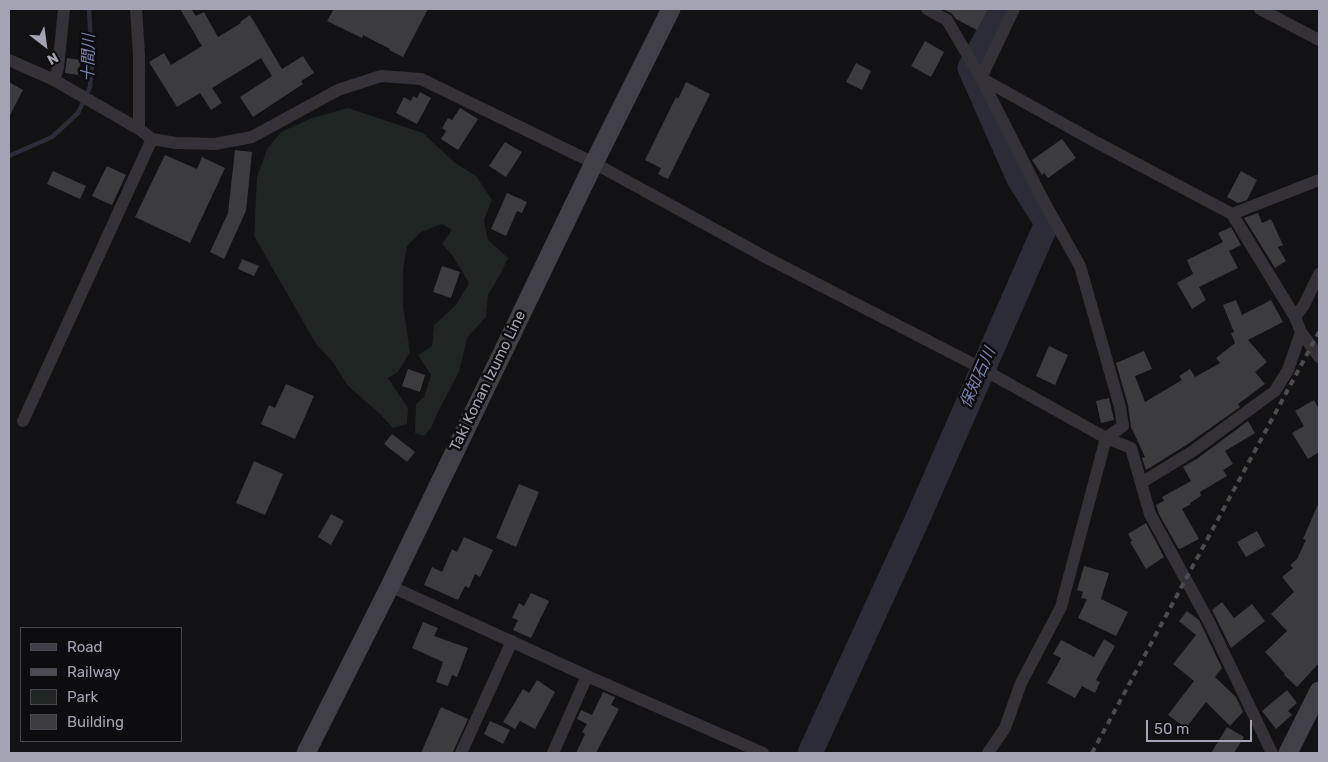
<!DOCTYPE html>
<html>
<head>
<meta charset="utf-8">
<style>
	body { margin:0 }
	#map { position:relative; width:1328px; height:762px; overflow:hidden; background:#121113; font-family:Rubik,sans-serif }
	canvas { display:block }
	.frame { position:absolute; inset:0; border:10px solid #a4a3b3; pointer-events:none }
	.legend { position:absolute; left:20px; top:627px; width:162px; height:115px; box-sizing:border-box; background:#0d0c0e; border:1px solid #494850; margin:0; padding:6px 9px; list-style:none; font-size:15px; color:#a4a3b3 }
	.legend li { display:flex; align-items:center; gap:10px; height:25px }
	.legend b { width:25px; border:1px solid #494850 }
	.north { position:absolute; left:20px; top:20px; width:50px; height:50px; -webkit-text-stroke:4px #0d0c0e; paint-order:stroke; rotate:150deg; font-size:14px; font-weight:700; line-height:20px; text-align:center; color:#a4a3b3 }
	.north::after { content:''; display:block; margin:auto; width:18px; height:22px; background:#a4a3b3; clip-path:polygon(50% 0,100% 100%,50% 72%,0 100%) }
	.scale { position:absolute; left:1146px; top:720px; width:106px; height:22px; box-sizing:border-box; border:2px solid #a4a3b3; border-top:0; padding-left:6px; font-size:15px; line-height:18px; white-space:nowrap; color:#a4a3b3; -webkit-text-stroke:4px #0d0c0e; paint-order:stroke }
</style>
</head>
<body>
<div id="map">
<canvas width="1328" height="762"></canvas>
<div class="frame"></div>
<ul class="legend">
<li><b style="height:6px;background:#414048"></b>Road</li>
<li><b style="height:6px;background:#4c4b53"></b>Railway</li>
<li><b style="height:14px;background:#1e2522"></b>Park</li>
<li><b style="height:14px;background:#3c3b40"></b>Building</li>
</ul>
<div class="north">N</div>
<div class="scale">50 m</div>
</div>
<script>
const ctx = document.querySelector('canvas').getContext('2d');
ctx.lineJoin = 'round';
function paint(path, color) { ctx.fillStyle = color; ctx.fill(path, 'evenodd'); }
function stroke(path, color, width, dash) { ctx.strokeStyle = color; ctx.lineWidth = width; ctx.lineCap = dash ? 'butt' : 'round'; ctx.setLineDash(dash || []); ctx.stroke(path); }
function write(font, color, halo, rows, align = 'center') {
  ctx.font = font + ' Rubik,"Noto Sans JP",sans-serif'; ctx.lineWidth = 5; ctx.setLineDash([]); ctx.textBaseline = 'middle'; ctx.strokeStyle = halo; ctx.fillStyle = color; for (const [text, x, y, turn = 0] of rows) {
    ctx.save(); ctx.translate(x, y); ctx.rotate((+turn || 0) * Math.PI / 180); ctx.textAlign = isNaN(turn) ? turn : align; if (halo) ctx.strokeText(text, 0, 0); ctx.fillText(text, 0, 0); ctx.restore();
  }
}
paint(new Path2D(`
	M348,108l75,25 31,29 22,14 16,24 -8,20 4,20 20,18 -8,17 -12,20 -2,22 -19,21 -8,34 -21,40 -7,16 -7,8 -9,-3 1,-29 8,-7 7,-22 -13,-20 14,-9 2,-21 22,-20 13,-22 -17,-28 -10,-11 10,-14 -10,-6 -21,8 -14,14 -4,24v36l7,46 -12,20 -10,6 20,30 -1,16 -14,4 -13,-14 -32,-28 -16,-25 -16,-17 -62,-108 3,-59 10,-28 14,-17 31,-14z`), '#1e2522');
stroke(new Path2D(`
	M9,156l43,-19 26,-24 12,-26 2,-23 -3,-55`), '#2a2d38', 4.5);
stroke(new Path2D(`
	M810,753l107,-233 130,-297 -28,-44 -49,-111 32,-59`), '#2a2d38', 25);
paint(new Path2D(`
	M180,9h11l5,7 8,-4 14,25 23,-14 -1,-1 10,-7 32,54 21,-13 11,17 -13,8 2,3 -50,33 -13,-20 32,-21 -11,-18 -49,30 10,15 -11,7 -11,-17 -23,14 -28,-45 15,-9 7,12 31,-19z
	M334,9h94l-25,48 -14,-7 1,-1 -27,-14 -1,3 -35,-17z
	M943,9h45l-11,21 -21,-11 -5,-6z
	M925,41l19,11 -13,25 -20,-11z
	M67,58l14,2 -3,15 -13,-2z
	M856,63l15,8 -9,19 -16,-8z
	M9,82l14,8 -14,27z
	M686,82l24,12 -42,85 -10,-5 3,-6 -16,-8 31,-63 2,2z
	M420,92l11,6 -14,26 -21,-11 8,-16 7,4 2,-5 4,2z
	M460,108l18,11 -20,31 -17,-11 5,-8 -4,-3 6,-10 4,2z
	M1062,139l14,19 -28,20 -4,-5 -2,2 -10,-15z
	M505,142l17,10 -16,25 -17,-11z
	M235,150l17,2 -6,59 -22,48 -14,-7 18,-39z
	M165,155l32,14 5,-12 23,11 -35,75 -55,-26z
	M107,166l19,9 -14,30 -20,-9z
	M53,171l33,15 -6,13 -33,-15z
	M1241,171l16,9 -10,20 -9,3 -11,-6z
	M507,193l20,9 -5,11 -5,-2 -11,25 -15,-7z
	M1258,213l4,10 9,-4 12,26 -5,2 8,14 -11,7 -31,-50z
	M1231,227l10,18 -12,6 9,17 -39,19 7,13 -14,9 -15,-26 16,-9 -6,-14 36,-18 -5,-9z
	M242,259l17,7 -5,10 -16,-7z
	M442,266l18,6 -9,26 -18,-6z
	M1236,300l6,15 29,-15 12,22 -35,18 19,22 -12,10 10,12 -27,20 2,3 -52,37 -42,26 -4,-12 3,-1 -14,-30 -3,-22 -12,-42 28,-12 8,18 -17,7 10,26 37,-22 -3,-4 11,-7 5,8 25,-14 -4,-5 19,-15 -4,-10 3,-1 -11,-27z
	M1049,346l19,9 -13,30 -19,-9z
	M408,369l17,6 -5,17 -18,-6z
	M286,384l28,12 -19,43 -34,-15 8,-19 6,3z
	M1109,398l5,22 -13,3 -5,-22z
	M1314,400l5,9v43l-11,7 -16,-26 12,-7 -9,-15z
	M1248,421l7,12 -30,18 8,13 -10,6 4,6 -27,16 1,4 -11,7 1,1 -9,5 17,30 -19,10 -2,-1 -19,-34 -3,-9 8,-4 -2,-4 29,-16 -8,-14 15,-9z
	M392,434l23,18 -8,10 -23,-18z
	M254,461l29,13 -18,41 -29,-12z
	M519,484l20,8 -23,55 -20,-9z
	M1319,502v161l-22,24 -13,-12 1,-1 -20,-22 22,-21 -16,-17 23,-22 -12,-15 11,-9 -3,-3 7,-6 9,-19 -3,-1z
	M331,514l13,7 -13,24 -13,-8z
	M1146,523l18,34 -18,12 -16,-27 2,-1 -4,-7z
	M1257,531l8,15 -19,11 -9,-15z
	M464,537l29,13 -13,27 -5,-3 -6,14 -4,-2 -7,14 -34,-15 8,-18 10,5 10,-23 5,3z
	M1084,566l25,7 -8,26 27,13 -12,24 -38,-18 9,-19 -6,-1 2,-6 -6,-2z
	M531,593l18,8 -18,37 -18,-8 5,-10 -6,-2 7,-15 5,3z
	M1222,602l12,16 18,-14 13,17 -34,27 -19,-38z
	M1187,611l12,9 23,48 -7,9 21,20 7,15 -13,14 -24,-24 -20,26 -18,-13 26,-34 -21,-17 23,-29 -17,-14z
	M423,622l15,6 -4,8 34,12 -11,29 -5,-2 -4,11 -12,-4 7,-20 -31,-14z
	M1104,639l11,7 -19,34 4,2 -5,11 -13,-7 -7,12 -28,-15 14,-25 -8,-4 8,-14 33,17z
	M537,680l18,12 -20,37 -15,-8 -5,8 -12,-7 20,-33 6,4z
	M1287,690l10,13 -9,8 4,4 -16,14 -14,-18z
	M603,692l12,5 -4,8 8,4 -23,44h-20l9,-19 -3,-2 5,-8 -10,-5 4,-9 11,5z
	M441,707l27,12 -15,33 -32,1z
	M490,721l20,9 -7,14 -19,-10z
	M1227,727l17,10 -10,16h-23z`), '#3c3b40');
stroke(new Path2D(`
	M136,9l3,45v75
	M927,9l20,11 34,58 62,122 37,66 40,141 3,19 -17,12 -45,169 -40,76 -16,45 -17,25
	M1260,9l59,31
	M9,60l45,20 85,49 13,10 24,4 39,1 37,-7 86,-47 43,-14 40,3 173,84 173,95 210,108 129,72 25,10 19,66 59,108 63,131
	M981,78l113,63 138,73 63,103 9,-12 15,-31
	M981,78l33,-69
	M54,80l4,-12 6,-59
	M1232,214l87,-34
	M1301,332l18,25
	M23,421l129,-282
	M1141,483l52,-32 82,-60 13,-21 13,-38 -6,-15
	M390,586l197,90 176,77
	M461,753l51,-112
	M553,753l34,-77`), '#343238', 12);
stroke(new Path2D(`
	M306,753l84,-167 204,-423 77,-154
	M1288,753l31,-62`), '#414048', 19);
stroke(new Path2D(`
	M1092,753l227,-421`), '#4c4b53', 4, [6, 5]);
write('15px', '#a4a3b3', '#0d0c0e', [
	["Taki Konan Izumo Line",488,381,-64]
]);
write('italic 16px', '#7a82ae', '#0d0c0e', [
	["十間川",89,58,-89],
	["保知石川",978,378,-66]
]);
</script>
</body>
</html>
